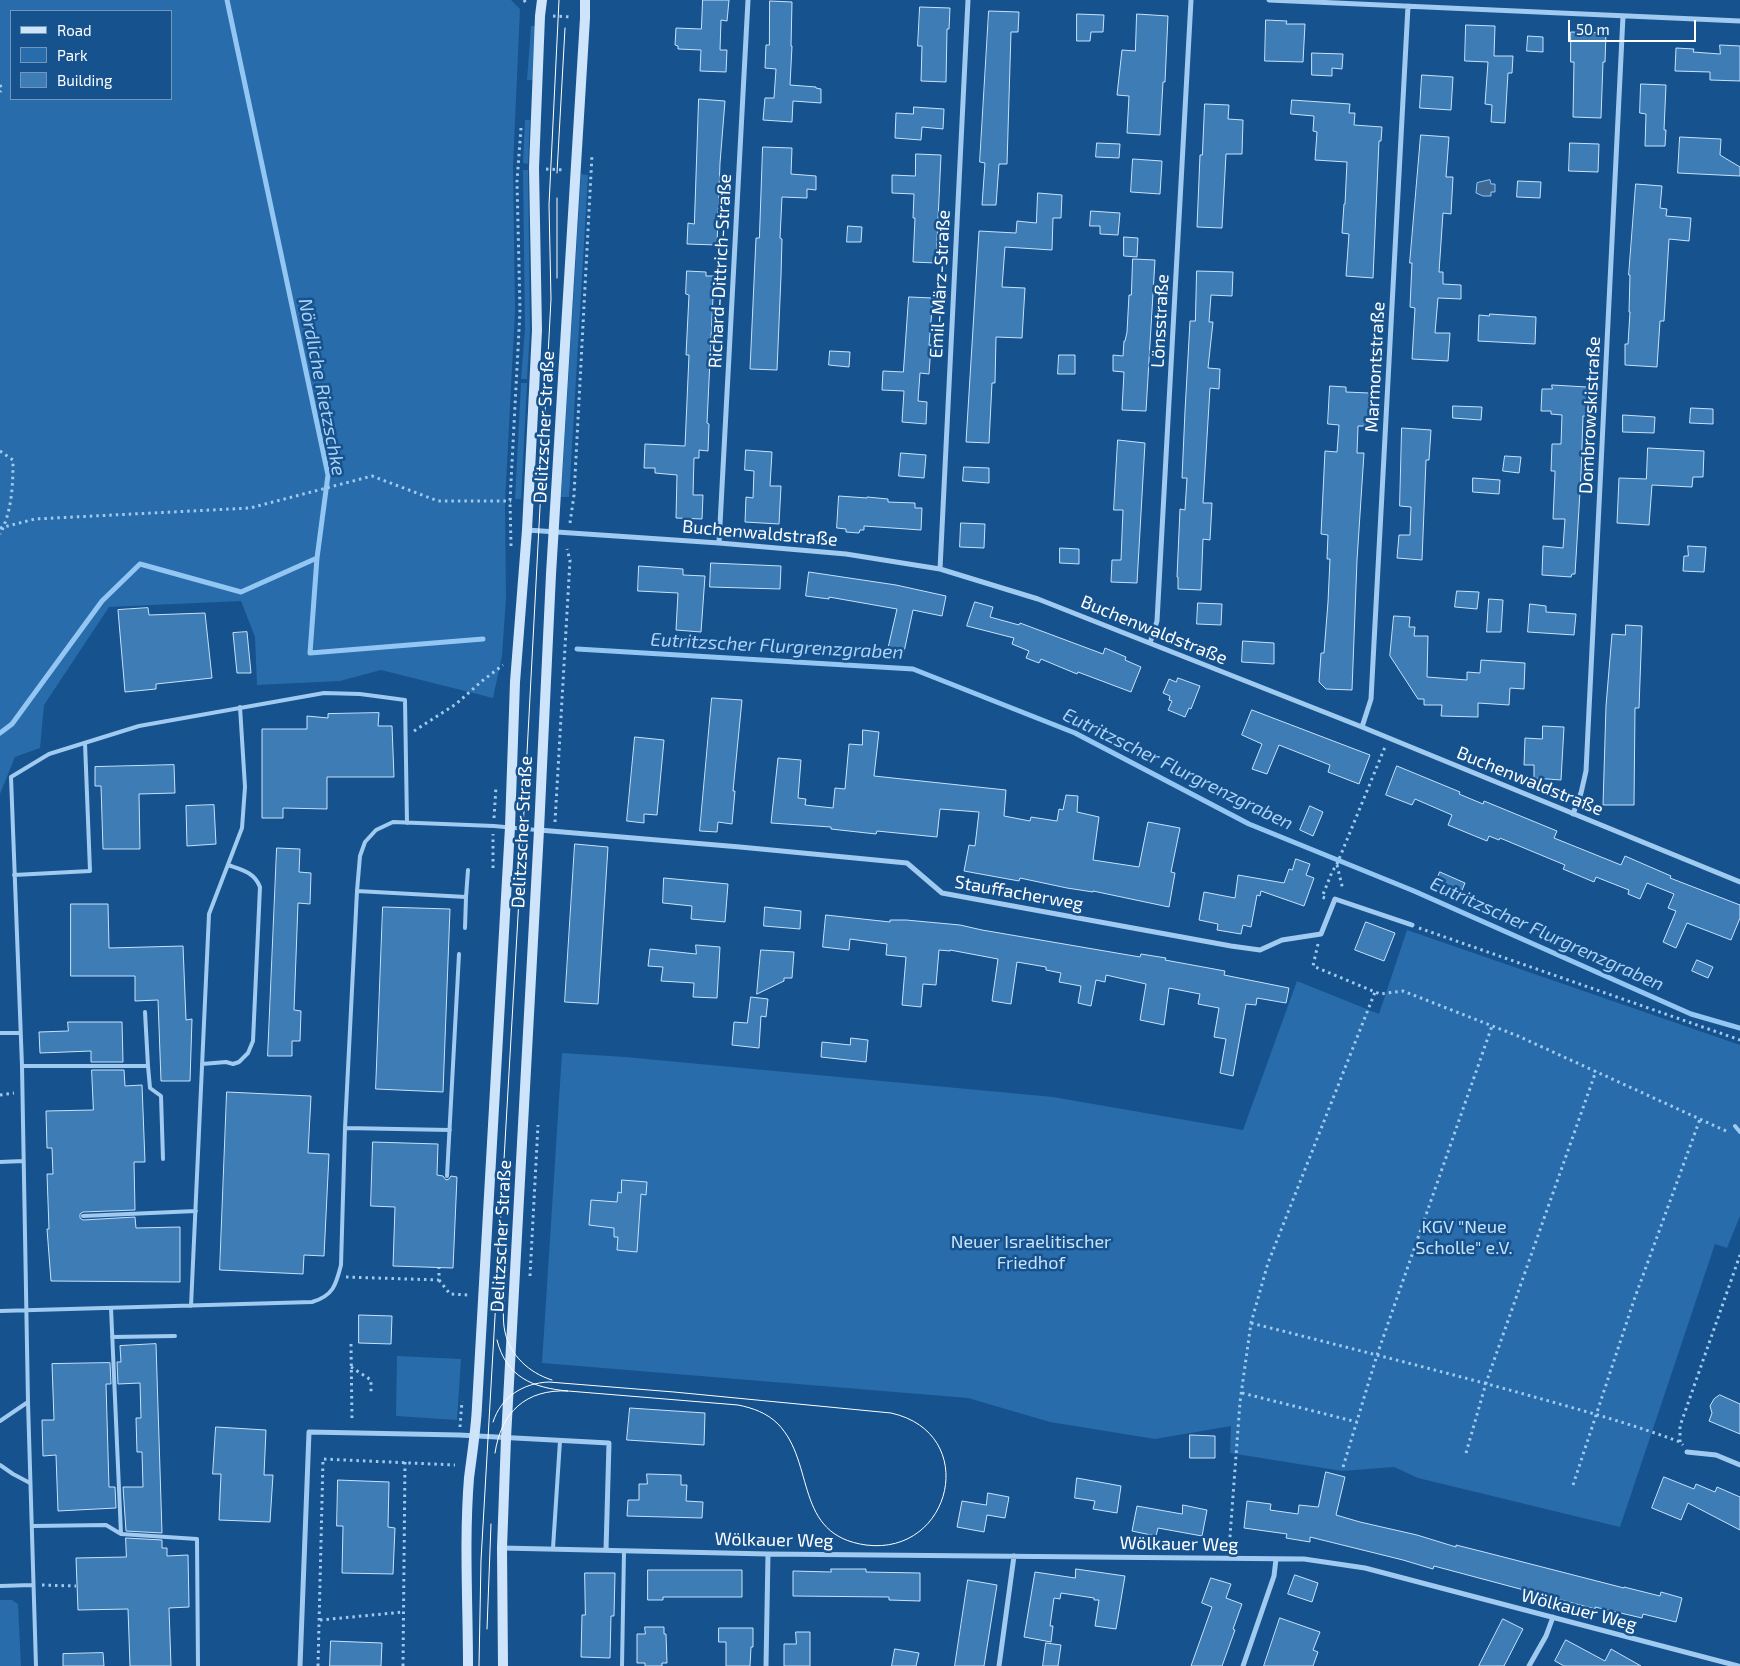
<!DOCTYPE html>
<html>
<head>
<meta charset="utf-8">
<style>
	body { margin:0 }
	#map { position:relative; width:1740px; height:1666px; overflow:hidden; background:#16528d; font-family:"Exo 2",sans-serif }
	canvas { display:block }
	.legend { position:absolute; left:10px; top:10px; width:162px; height:90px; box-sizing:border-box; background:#16528d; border:1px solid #7397bb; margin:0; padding:6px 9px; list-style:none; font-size:15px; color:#fff }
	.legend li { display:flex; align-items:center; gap:10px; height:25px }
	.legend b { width:25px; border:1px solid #7397bb }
	.scale { position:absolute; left:1568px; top:20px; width:128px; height:22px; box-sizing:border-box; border:2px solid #fff; border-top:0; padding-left:6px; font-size:15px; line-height:18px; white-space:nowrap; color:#fff; -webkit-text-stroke:4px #16528d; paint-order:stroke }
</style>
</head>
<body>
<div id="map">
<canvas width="1740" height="1666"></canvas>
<ul class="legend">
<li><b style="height:6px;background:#cee4fb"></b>Road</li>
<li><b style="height:14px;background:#286cab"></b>Park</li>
<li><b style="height:14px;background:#3e7cb5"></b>Building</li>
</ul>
<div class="scale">50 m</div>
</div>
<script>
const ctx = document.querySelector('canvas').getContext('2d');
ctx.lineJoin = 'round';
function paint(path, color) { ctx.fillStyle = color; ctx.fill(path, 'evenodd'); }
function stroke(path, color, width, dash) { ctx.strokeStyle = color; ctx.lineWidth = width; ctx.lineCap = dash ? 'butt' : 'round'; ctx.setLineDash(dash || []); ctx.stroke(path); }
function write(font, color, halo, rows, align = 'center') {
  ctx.font = font + ' "Exo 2",sans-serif'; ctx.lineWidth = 5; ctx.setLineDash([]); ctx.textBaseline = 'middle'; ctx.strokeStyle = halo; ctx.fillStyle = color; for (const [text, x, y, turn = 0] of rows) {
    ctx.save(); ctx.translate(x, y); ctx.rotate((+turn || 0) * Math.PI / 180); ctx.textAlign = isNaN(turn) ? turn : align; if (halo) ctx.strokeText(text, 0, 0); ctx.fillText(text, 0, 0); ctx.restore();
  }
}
paint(new Path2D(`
	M0,0h511l9,9 -7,157 2,146 -10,189 1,97 -4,58 -9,42 -112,-28 -41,11 -83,4 -2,-48 -14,-36 -132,6 -65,98 -4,43 -25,9 -15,37zM11,11h160v88h-160z
	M531,26h5l-3,54h-6z
	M525,120h5l-2,44 -5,-1z
	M523,170h5l2,159 -3,50h-6l4,-50z
	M581,174l7,1 -19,322h-8z
	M521,383h6l-6,116h-6z
	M1407,930l333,115v171l-13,32 -12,-4 -95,283 -202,-49 -24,-11 -52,4 -112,-18 1,-27 -76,13 -105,-17 -82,-24 -426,-35 20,-310 63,4 428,40 190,33 54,-149 82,33z
	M397,1356l64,3 -4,61 -61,-4z
	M0,1600h12l6,4 3,62h-21z`), '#286cab');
const water = new Path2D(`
	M1490,180l1,4h4v8h-4v4h-8l-7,-3 1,-10z`);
paint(water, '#3d6994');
stroke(water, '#93c6f2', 1);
stroke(new Path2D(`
	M227,0l101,475 -11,83 -7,95 173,-14
	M577,649l336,20 162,64 174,91 165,67 277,123 49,14
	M0,733l12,-9 90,-123 38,-37 101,28 76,-34`), '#93c6f2', 5);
const building = new Path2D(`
	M703,0h26l-2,21 -6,-1 -1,30h7l-1,22 -26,-1 1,-21 -23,-1v-3l-3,-1 1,-17 25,1z
	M770,1l22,1 -1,44h1l-2,39 26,2v1l5,1v14l-28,-2 -1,21 -29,-2 2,-22h9l2,-29 -11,-1 1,-23h3z
	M920,7l30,1 -1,21h-2l-1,53 -25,-1 1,-35h-4z
	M989,11l30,1 -1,20h-7l-4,132h-8l-3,41h-14l3,-42 -5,-1z
	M1077,14l27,1 -1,17h-12l-1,9h-13z
	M1137,14l31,2 -3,66h-2l-3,53 -33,-2 2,-37 -12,-1 5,-45 13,1z
	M1266,20l21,1 -1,3h19l-2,38 -38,-1z
	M1466,25l29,1 -1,30h19l-1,17h-4l-3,50 -14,-1 1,-17 -7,-1 3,-42 -23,-1z
	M1571,32l35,1 -1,29h-2l-2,56 -28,-1 1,-55h-3z
	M1528,36l15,1v15l-16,-1z
	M1720,45l20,1v35l-30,-1v-8l-35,-1 1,-23 18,1 -1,3 27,2z
	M1312,53l31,1 -1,15 -10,-1v8l-20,-1z
	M1422,75l31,2 -2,33 -31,-2z
	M1641,84l25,1 -2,45h2l-1,16h-20l1,-32 -6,-1z
	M699,99l26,2 -5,62 -3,82 -30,-1 1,-21 6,1z
	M1292,100l58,4 -1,9h6l-1,12 28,2 -1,14h-2l-6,137 -27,-2 3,-42 -7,-1 2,-29h1l2,-42 -32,-2 2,-28 -4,-1 1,-15 -23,-2z
	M1205,104l24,1 -1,14 15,1 -1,34h-16l-4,74 -25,-1 3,-72h2z
	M914,107l30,2 -1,20 -21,-2 -1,13 -26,-2 1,-25 17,1z
	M1421,135l28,2 -3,40h7l-2,37 -8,-1 -4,59h4v12l18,1v14l-23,-1 -3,35h15l-2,28 -36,-2 3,-51 -5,-1 2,-44h-2z
	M1680,137l41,2 -1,16 20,12v9l-62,-3z
	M1097,143l23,1 -1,14 -23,-1z
	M1570,143l29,1 -1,28 -29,-1z
	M763,147l29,1 -1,26 25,2v14l-9,-1v9l-25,-1 -2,41 2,1 -1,37 -4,94 -27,-1 6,-131h3z
	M916,154l25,1 -5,108 -23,-1 2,-44h-2l1,-24 -22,-1v-18l23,1z
	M1133,159l29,2 -2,33 -29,-2z
	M1518,181l23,1 -1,16 -23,-1z
	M1636,184l26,2 -2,22 7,1 -1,7 25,2 -2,23 -20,-2 -5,82h-4l-3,46 -32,-2v-21h3l2,-32h-1l1,-37h-1z
	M1038,193l24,2 -1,23h-8l-1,32 -47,-3 -3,40 23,1 -3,50 -26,-1 -1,46h-3l-3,60 -23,-1 13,-211 37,2 1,-12 19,2z
	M1091,211l29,2 -2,22 -18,-1v-8h-10z
	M848,226l14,1 -1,15h-14z
	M1124,237l14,1 -1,19 -13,-1z
	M1133,259l22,1 -9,151 -24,-1 2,-38 -11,-1v-16l10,1 1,-15h1l2,-9 2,-37h2z
	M687,271l19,1v4h8l-7,147 2,1 -1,27 -9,-1v8h-5l-1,37h10l-1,24 -26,-1 1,-43 -22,-2v-5h-11l1,-24 40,2 4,-91h-3l3,-60 -3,-1z
	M1197,271l36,1 -1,24 -21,-1 -2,27h4l-5,46 12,1 -1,20 -9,-1 -7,115h9l-2,37 -7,-1 -2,51 -23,-1v-12h-1l3,-68 5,1 2,-32h-5l3,-67 5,-90h5z
	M909,297l24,1 -4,47h2l-2,29 -9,-1 -2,28 9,1 -1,22 -24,-2 2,-31 -22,-1 1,-19 20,1z
	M1490,314l46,3 -1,27 -57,-3 1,-26 10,1z
	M830,351l20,1 -1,15 -20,-2z
	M1059,355h16v19h-17z
	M1552,385l35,2 -1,29h-3l-2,59 -6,99h-3l-1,3 -29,-2 1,-29 20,2 2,-29h-12l2,-45v-3h-4l1,-27h9l1,-29 -11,-1v-3h-10l1,-22h10z
	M1330,386l16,1v5l23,1 -1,33h-10l-1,27h7l-7,107 -5,130 -26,-1 -7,-7 2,-29h3l4,-51 2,-43h-3l1,-24 -7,-1 4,-83 12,1 2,-27 -11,-1z
	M1453,406l29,1 -1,13 -28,-2z
	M1691,408l22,1v15l-23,-1z
	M1623,415l32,2 -1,16 -31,-1z
	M1402,428l29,2 -2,30h-3l-4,100 -25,-2 2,-23h11l1,-28 -11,-1z
	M1118,440l27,3 -8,140 -26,-1 1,-22h9l2,-50h-9z
	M1648,448l56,3 -1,26h-10l-1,10 -40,-2 -3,40 -32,-2 2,-45 27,1z
	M746,450l26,2 -2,34h11l-2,38 -34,-2 1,-25 7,1 1,-27 -9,-1z
	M901,453l25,2 -2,23 -25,-2z
	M1505,456l16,1 -2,16 -16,-2z
	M964,467l25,1v15l-26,-2z
	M1473,478l27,2 -1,14 -26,-2z
	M839,496l28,2v-1l21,2v3l27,1v5h7l-1,22 -57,-4v4h-4l-1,3 -13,-1v-3l-9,-1z
	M961,523l24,1 -1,24 -24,-1z
	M1688,546l18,1 -2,25 -21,-1 1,-15h4z
	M1060,548l19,1v15l-19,-1z
	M711,563l70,3 -1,23 -70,-2z
	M639,566l44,3v6l22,1 -4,56 -25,-2 2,-37 -40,-2z
	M809,572l87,13 50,11 -4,20 -29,-6 -9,42 -16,-4 9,-39 -68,-12v2l-23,-3z
	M1457,591l22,1 -2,17 -22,-2z
	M1489,599l14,1 -2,32h-14z
	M975,602l18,5 -3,10 29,8 1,-2 83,31 2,-6 21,9 -1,3 16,7 -10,25 -53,-20 -1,2 -36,-15 -2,4 -13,-5 3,-7 -17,-7 2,-6 -47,-12z
	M1198,603l24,1 -1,21 -24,-1z
	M1530,604l16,2v6l30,2 -2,21 -46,-3z
	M148,608l1,7 56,-2 7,65 -56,6v5l-31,3 -7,-82z
	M1394,616l16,1 -1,10h6l-1,9h14l-1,41 40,3v-8l13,1 1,-13 44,3 -1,26 -14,-1 -1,17 -31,-2v14l-37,-1 1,-11h-18v-6h-6l-28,-43z
	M1626,625l16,1 -3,82h-4l-1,97h-31l3,-99 6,-72 13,1z
	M247,632l4,41h-14l-4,-40z
	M1243,641l31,2v21l-32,-2z
	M1178,678l22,8 -9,23 -2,-1 -4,9 -17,-7 4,-9 -3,-1 1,-4 -7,-3 6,-14 7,3z
	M712,698l30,2 -9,91h2l-3,33 -14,-2 -1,10 -17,-1z
	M1252,710l118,45 -11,29 -31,-12 2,-7 -51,-20 -12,29 -15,-5 10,-25 -20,-9z
	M379,713l-1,13h14l2,51h-67v32l-44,-1v10h-21v-89h45v-13l21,2v-4z
	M1543,726l21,1 -3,53 -27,-2v-13h-10l1,-27 17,1z
	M863,730l16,2 -5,44 132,14 -2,26 26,5 1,-4 26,4 2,-12 4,1 3,-15 12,1 -1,16 22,5 -6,43 46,7 9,-45 32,6 -9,44 4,1 -6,34 -76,-16v1l-26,-4 -47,-10 -1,3 -55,-10 5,-26 6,1 4,-34 -39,-3 -3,28 -60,-6 -1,3 -45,-5v-2l-60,-4 7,-65 23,2 -3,38 8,1 -1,6 28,3 2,-20 10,1 4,-45 13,1z
	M635,737l29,3 -7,75 -13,-1v9l-17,-2z
	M174,765l1,28 -36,1 1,55h-37l-2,-63h-6v-19z
	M1397,766l63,26 -1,2 24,10 1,-3 73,30 -3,7 67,27 4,-9 46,20 -1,2 70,27v13l-9,22 -44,-17 -11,25 -13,-6 13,-31 -8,-3 6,-14 -27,-11 -7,16 -12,-5 1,-4 -33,-13 -2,5 -31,-13 2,-4 -65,-27 -1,2 -10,-4 -2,5 -39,-16 4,-10 -37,-16 -3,6 -26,-10z
	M214,805l2,39 -29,2 -1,-40z
	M1310,806l13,6 -10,24 -13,-6z
	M575,844l33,3 -10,157 -33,-2z
	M277,848l23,1 -1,23 12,1 -1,31 -12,-1 -4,107 7,1 -1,30h-8v15h-24z
	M1296,859l14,5 -4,11 8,3 -10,28 -43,-15 -1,5 -3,-1 -6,32 -8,-2 -2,9 -24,-4 1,-6 -19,-4 5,-28 31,6 3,-23 46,8 5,-14 3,1z
	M1440,872l25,11 -7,17 -25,-11z
	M664,878l64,6 -3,38 -34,-3 1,-13 -29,-3z
	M71,904h37l1,44 74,-2 3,74 6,-1 -2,62h-29l-3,-81 -23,1v-25h-64z
	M383,907l67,2 -7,183 -67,-3z
	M765,907l36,4 -1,18 -36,-3z
	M826,915l64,7v-2h16l54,5 22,5 158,27 1,-3 25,4 -1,2 60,11 -1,4 65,13 -3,15 -29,-5 -1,7 -10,-1 -13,72 -13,-3 6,-34 -12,-2 5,-29 -21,-4 2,-10 -31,-6 -5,37 -24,-5 6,-36 -40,-9 -1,7 -9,-2 -5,26 -13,-3 3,-17 -22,-4 2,-9 -15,-3v-3l-29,-5 -6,42 -19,-3 6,-42 -48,-9v1l-11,-1 -3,35 -13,-1 -2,23 -19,-2 4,-48 -20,-2 1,-11 -37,-5 -1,11 -26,-3z
	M1366,922l29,11 -11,28 -29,-11z
	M696,945l24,2 -3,51 -24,-1 1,-14 -33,-2 2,-14 -15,-1 2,-17 46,5z
	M761,950l33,2 -2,26h-8v3l-27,13z
	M1697,960l16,7 -5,11 -16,-7z
	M751,997l17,2 -2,18 -5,-1 -2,32 -27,-3 2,-23 13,1z
	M68,1022h54l1,40h-32v-11l-51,2 -1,-21 29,-1z
	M851,1038l17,2 -2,22 -45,-5 1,-15 28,3z
	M92,1070h32l1,16 17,-1 3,77h-11l1,48 -52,2 -3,2v4l3,2 52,-3 1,11 44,-1v55l-129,-1 -4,-52h2l-2,-55h6l-1,-26h-5l-1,-37 47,-1z
	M227,1092l84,4 -3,57 21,1 -5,102 -20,-1 -1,19 -83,-4z
	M373,1142l65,2 -1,31 6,1 3,4 3,-1 2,-3 6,1 -4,91 -60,-2 2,-59 -24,-1z
	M622,1180l25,2 -1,13 -5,-1 -4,58 -20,-2 1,-13h-4v-9l-25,-3 2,-25 26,2 1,-10 3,1z
	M359,1315l33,1 -1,28 -32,-1z
	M156,1344l6,189 -36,-2 -3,-44h20l-1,-35h-5l-1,-34h5l-1,-35 -22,1 -1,-22h4l-1,-16z
	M110,1363l1,21h-5l3,103h6l1,21 -58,3 -2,-56 -13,1 -1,-36h12l-2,-56z
	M1720,1395l20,9v30l-31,-13 3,-8 -2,-7 4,-7z
	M630,1408l75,5 -1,32 -77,-5z
	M216,1427l50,3 -2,45h9l-3,47 -51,-2 2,-46h-8z
	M1190,1435l25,1v22h-25z
	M1326,1472l19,5 -9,38 24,7 57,13 39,12v-2l24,6 144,37v-1l36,9 1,-4 21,6 -6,24 -33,-8 -1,4 -47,-11v2l-161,-43 -1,3 -30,-9 -93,-23v5l-24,-4 1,-4 -43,-6 3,-27 24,3 -1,6 28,4 1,-9 19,2z
	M647,1474l34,1v10h6l-1,16 17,1 -1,16 -75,-2 1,-16h11v-16h8z
	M1664,1477l30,12 2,-5 19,8 2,-5 23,10v33l-52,-27 -7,17 -29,-12z
	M1077,1478l44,8 -4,27 -24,-4 2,-8 -20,-3z
	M338,1480l51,2 -1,45 7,1 -2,46 -51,-1 1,-47h-6z
	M988,1493l21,4 -4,21 -18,-3 -3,17 -27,-5 5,-26 24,4z
	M1183,1505l24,5 -5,26 -44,-8 -2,8 -24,-5 5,-25 45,8z
	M126,1538l36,2v8h5v8l21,-1 1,52 -20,1 2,58h-41l-2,-57 -50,1 -2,-52 50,-1z
	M831,1569h35v3l54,1v28l-31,-1v-3l-96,-1v-25l38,1z
	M1076,1569l49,7 -9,53 -21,-3 4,-26h-5v-2l-33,-5 -1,6 -6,-1 -4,28h3l-2,16 -27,-5 11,-65 40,6z
	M648,1570h94v27h-79v3h-15z
	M585,1573h30l-1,43h-3l-1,42 -29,-1 1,-42h3z
	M1295,1575l23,8 -6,19 -24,-8z
	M1211,1578l20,6 -5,14 16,6 -9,25 2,1 -13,36h-31l21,-59 -10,-4z
	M968,1580l29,5 -13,81h-29z
	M1280,1618l40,14 -7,18 5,2 -5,14h-49z
	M1503,1619l20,10 -19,37h-25z
	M645,1627h19v7h2l1,29h-5v3h-17v-3h-8v-29h8z
	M719,1628h34v19h-2l-1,19h-24v-24h-7z
	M796,1632h14v34h-26v-22h12z
	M1566,1640l39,21 6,-12 30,17h-77l-9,-5z
	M331,1641l51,2 -1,23h-51z
	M1046,1643l15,2 -3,21h-15z
	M895,1649l24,4 -3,13h-24z
	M103,1653l1,13h-41v-12z`);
paint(building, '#3e7cb5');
stroke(building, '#c7e2fb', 1);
stroke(new Path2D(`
	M524,0l2,3
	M553,16l19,1
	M0,85l2,4 -2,3
	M546,169l19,1
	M0,451l13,9c0,26 -1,51 -13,74
	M570,523l4,-28 18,-340
	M0,528l35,-9 215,-11 122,-32 66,25h73
	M511,546l-1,-45 10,-190 -3,-130 4,-53
	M414,731l42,-27 26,-23 21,-16
	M494,818l2,-31
	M555,822l15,-262 -3,-11
	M1337,865l6,25
	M493,868v-34
	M1325,898l-3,-1 10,-25 5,-8 48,-117
	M1419,928l321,112
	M1318,944l-5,22 67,28 23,-3 115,45 208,95
	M0,1095l14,-2
	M530,1276l8,-151
	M346,1277l93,3v-12
	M439,1280l11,14 19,1
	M1251,1323c94,24 187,47 280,73 50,14 101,28 149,46l3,3
	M351,1344l1,78
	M351,1367l20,13v13
	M1242,1393l115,29
	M460,1427l2,-26
	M1680,1442v-16l60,-171
	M1466,1453l20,-70 110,-312
	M1343,1467l34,-112 115,-329
	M1573,1485l61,-185 66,-181
	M1229,1550l11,-148 11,-79 17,-60 107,-271
	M42,1585l34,1
	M320,1620l84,-8
	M318,1666l5,-207 132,6
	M403,1666l2,-204`), '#a0caef', 3, [2.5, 4]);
stroke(new Path2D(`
	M14,875l76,-4 -5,-128
	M357,891l109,6 -1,31
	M466,897l2,-27
	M0,1033h20
	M202,1064l24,-2 7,2 6,-2 9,-9 5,-12 7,-154c-6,-15 -18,-17 -32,-22
	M22,1066h126l-3,-54
	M148,1066l2,22 11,8 2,63
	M1735,1126l5,6
	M345,1128l105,2
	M0,1162l23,-1
	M447,1176l12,-222
	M83,1216l113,-5
	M191,1306l18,-392 33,-86 3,-41 -5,-80
	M111,1308l10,226
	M0,1311l312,-9c21,-6 24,-17 29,-37l4,-137 12,-237 3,-35 5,-14 11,-12 17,-8 101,4 43,4
	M112,1337l63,-1
	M0,1421l28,-19
	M0,1465l13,9 17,9
	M33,1526l73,-1 15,9 76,5 1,127
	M553,1548l7,-107
	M0,1586l32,-1
	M36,1666l-8,-264 -6,-336 -11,-289 38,-23 90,-28 185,-33 36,1 45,6 2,123
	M622,1666l2,-115`), '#a0caef', 4);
stroke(new Path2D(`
	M1269,0l471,21
	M527,530l192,13 127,11 94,15 98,30 324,128 378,155
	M719,543l29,-543
	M940,569l28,-569
	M1150,643l7,-22 34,-621
	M1362,727l9,-28 37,-693
	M1573,814l8,-21 5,-22 37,-755
	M539,830l201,17 167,16 35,30 289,53 29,4 22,-10 39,-6 14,-35 77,26
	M1687,1452l29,3 24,10
	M502,1548l266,6 536,5 61,9 373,98
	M300,1666l9,-234 150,3 150,8 -3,107
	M766,1666l2,-112
	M999,1666l15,-110
	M1243,1666l31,-90 2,-17
	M1529,1666l17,-30 7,-19`), '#a0caef', 5);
stroke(new Path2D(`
	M468,1666c0,-62 -4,-126 1,-188 3,-24 7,-48 8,-72l33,-579 5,-145 12,-152 6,-119 4,-81 -3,-162 6,-152 2,-16
	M503,1666l-1,-118 4,-110 33,-608 12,-256 34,-556v-18`), '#cee4fb', 10);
stroke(new Path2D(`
	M557,173l8,-145
	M557,198v80
	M504,1292c0,13 -2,27 1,40 5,23 24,41 47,48
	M493,1422c8,-25 30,-39 56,-40l125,10 217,21c90,20 61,143 -25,132 -73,-10 -50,-82 -88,-121 -11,-11 -25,-16 -40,-19l-170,-14
	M495,1453c6,-41 31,-64 73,-62 -35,-3 -62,-14 -71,-51
	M487,1629l4,-105
	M479,1666l2,-106 42,-731 28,-530 -2,-94 10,-205`), '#fff', 1);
write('18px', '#fff', '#16528d', [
	["Richard-Dittrich-Straße",720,271,-87],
	["Emil-März-Straße",940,284,-87],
	["Lönsstraße",1160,321,-87],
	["Marmontstraße",1375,367,-87],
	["Dombrowskistraße",1590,415,-87],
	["Delitzscher Straße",544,427,-87],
	["Buchenwaldstraße",760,533,5],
	["Buchenwaldstraße",1154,630,22],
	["Buchenwaldstraße",1530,781,22],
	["Delitzscher Straße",522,832,-87],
	["Stauffacherweg",1019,893,10],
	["Delitzscher Straße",501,1236,-87],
	["Wölkauer Weg",774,1540,1],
	["Wölkauer Weg",1179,1544,1],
	["Wölkauer Weg",1579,1610,15]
]);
write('18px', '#c7e2fb', '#16528d', [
	["KGV \"Neue",1464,1227],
	["Scholle\" e.V.",1464,1248],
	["Neuer Israelitischer",1031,1242],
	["Friedhof",1031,1263]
]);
write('italic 19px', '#acd3f7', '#16528d', [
	["Nördliche Rietzschke",322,387,79],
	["Eutritzscher Flurgrenzgraben",777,646,3],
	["Eutritzscher Flurgrenzgraben",1178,769,26],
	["Eutritzscher Flurgrenzgraben",1547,934,24]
]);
</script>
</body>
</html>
